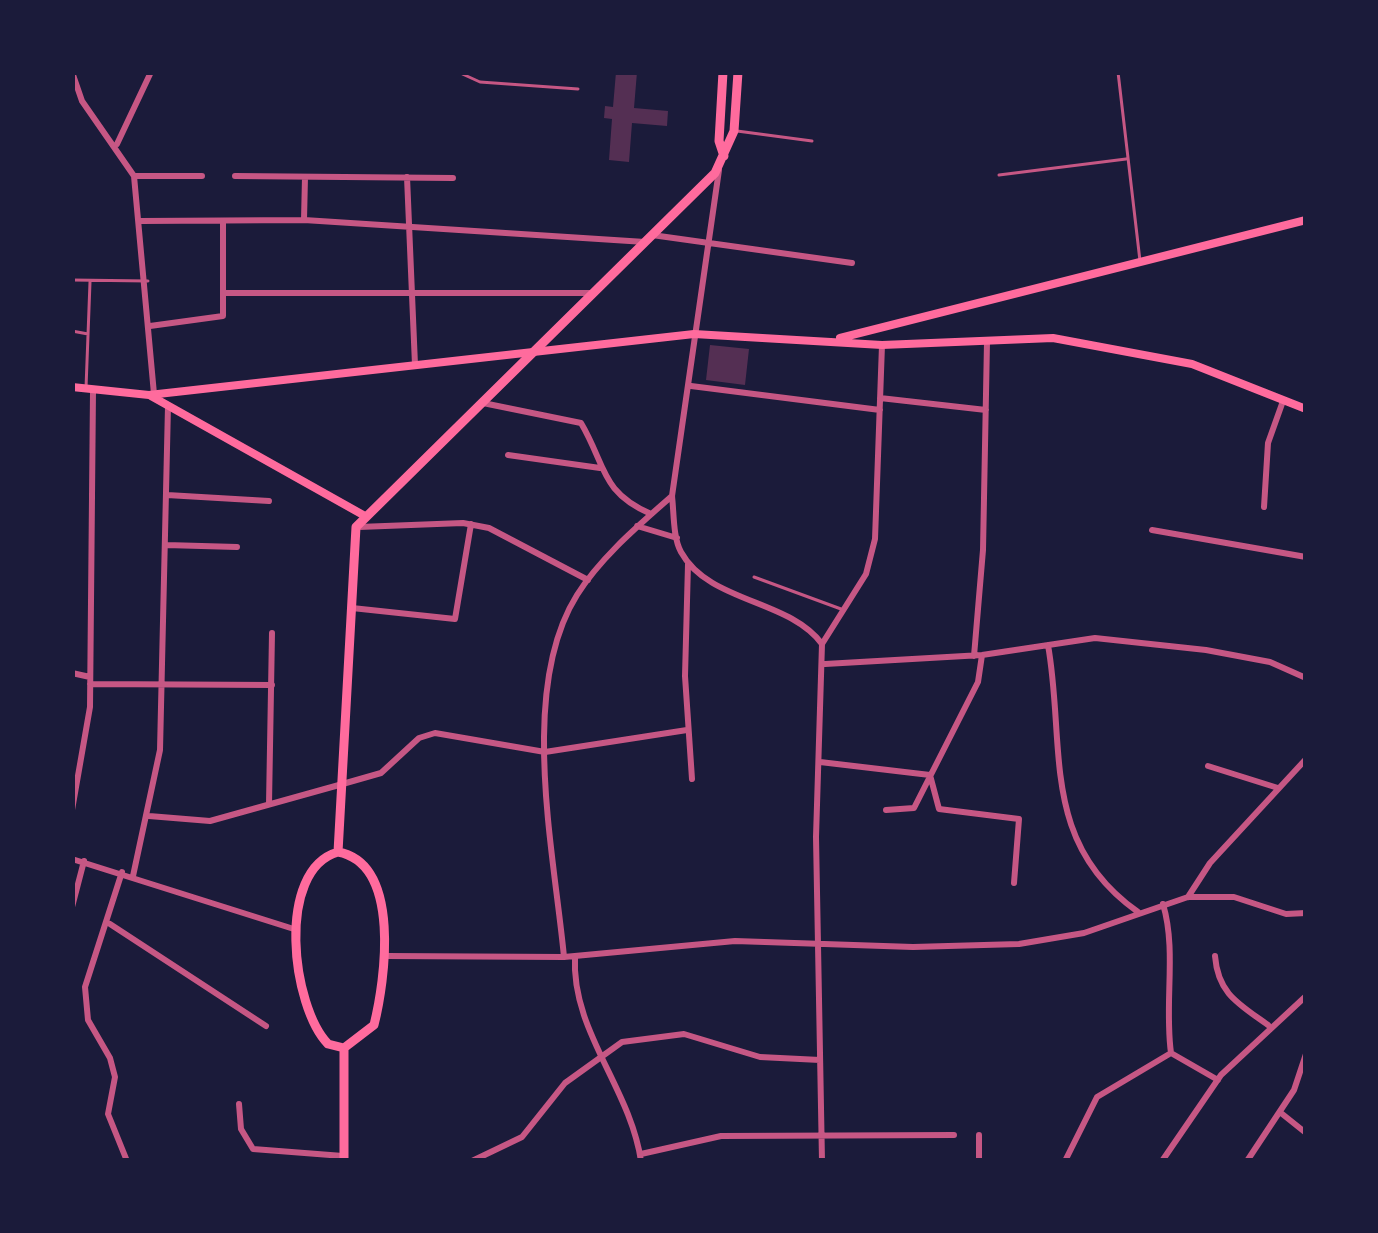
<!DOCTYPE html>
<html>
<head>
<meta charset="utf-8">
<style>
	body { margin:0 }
	#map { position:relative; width:1378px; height:1233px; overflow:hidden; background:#1b1b3a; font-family:Figtree,sans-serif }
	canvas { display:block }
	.frame { position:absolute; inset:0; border:75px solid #1b1b3a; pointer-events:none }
</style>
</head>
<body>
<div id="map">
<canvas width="1378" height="1233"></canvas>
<div class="frame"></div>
</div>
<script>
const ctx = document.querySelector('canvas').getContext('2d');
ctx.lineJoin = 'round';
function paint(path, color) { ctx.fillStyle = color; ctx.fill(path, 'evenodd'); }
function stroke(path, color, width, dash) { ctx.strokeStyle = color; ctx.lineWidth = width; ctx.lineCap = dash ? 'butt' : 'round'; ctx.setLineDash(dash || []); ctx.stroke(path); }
paint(new Path2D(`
	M616,72h21l-3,36 34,3 -1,15 -35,-3 -3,39 -20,-2 3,-41 -8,-1 1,-12 8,1z
	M710,345l39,4 -4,36 -39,-5z`), '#542f53');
stroke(new Path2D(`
	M458,72l22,10 98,7
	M1118,72l22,189
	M737,131l75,10
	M999,175l127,-16
	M72,280l76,1
	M72,331l16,3
	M86,388l4,-106
	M754,577l87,32`), '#c65784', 3);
stroke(new Path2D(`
	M72,72l10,29 52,75 20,218
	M117,144l34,-72
	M719,170l-47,326c2,17 1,42 9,56 28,51 108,47 141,92l-6,193 6,324
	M134,176h68
	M235,176l218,2
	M407,177l8,188
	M304,220l1,-43
	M141,221l163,-1 341,22
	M652,235l200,28
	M224,293h368
	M150,326l73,-10v-95
	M691,386l189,24
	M880,398l106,12
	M483,403l98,20c25,42 19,69 70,91
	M508,455l92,13
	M167,495l102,6
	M672,496c-34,30 -71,61 -95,99 -59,94 -23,257 -13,362l171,-16 178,6 106,-3 65,-11 104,-36h46l52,17 20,-1
	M1264,507l4,-64 15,-42
	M637,526l40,12
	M359,527l104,-4 26,5 99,52
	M1152,530l154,27
	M166,545l71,2
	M688,564l-3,112 7,103
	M352,608l103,11 16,-95
	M822,644l44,-70 9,-35 7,-194
	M1048,645c18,101 -9,197 90,267
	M974,656l9,-106 4,-208
	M825,664l157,-9 113,-17 111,12 64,12 36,16
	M72,673l18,4
	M90,684l182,1
	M820,762l110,13 9,34 80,10 -5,64
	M1208,766l70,22
	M269,804l3,-171
	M72,810l18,-103 3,-316
	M886,810l28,-2 64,-126 4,-27
	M149,816l61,5 129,-36 42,-12 38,-35 16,-5 110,19 142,-22
	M72,859l225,71
	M122,872l-37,115 3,33 22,38 5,19 -7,37 19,47
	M133,876l27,-126 8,-344
	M1188,897l22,-34 96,-104
	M1163,904c14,47 1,99 8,149
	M72,907l12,-46
	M110,924l156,102
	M387,956l177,1
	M575,956c-4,75 55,131 66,205
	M1215,956c3,38 24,48 53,69
	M239,1104l2,25 12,20 90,7
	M1281,1113l25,20
	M641,1154l80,-18 233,-1
	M472,1161l50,-24 43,-54 57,-41 62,-8 76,23 60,3
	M979,1161v-26
	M1065,1161l32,-64 74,-44 47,27
	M1162,1161l59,-86 85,-79
	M1247,1161l47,-71 12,-36`), '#c65784', 6);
stroke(new Path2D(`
	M840,338l466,-118
	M72,387l77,8 545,-61 188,11 171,-7 139,26 114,45
	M151,396l214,120`), '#ff6b9d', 8);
stroke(new Path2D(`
	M723,72l-4,69 5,15
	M338,852l18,-325 359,-354 19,-42 4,-59
	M338,852c64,12 47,129 36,173l-30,23 -16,-4c-36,-37 -53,-174 10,-192z
	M344,1161v-113`), '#ff6b9d', 9);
</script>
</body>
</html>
